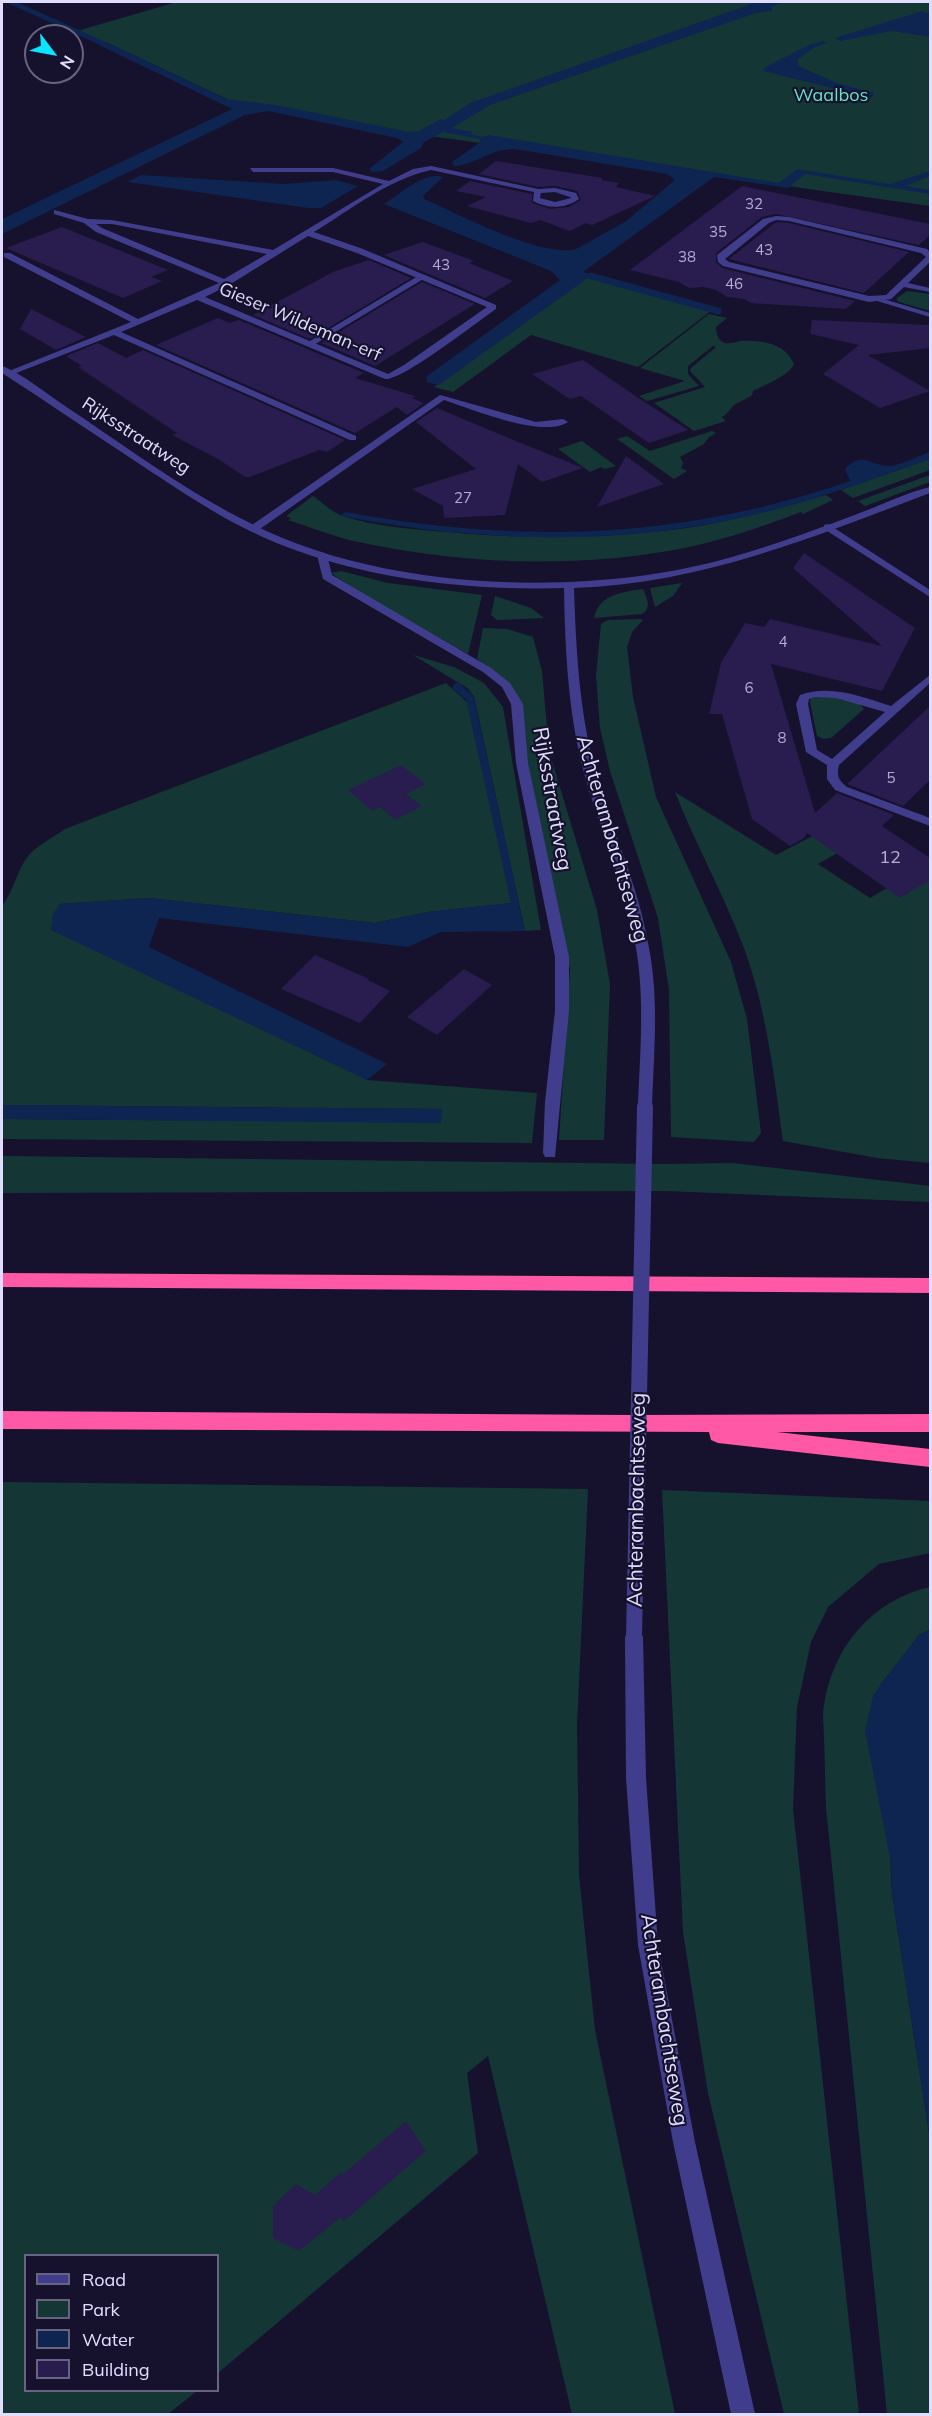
<!DOCTYPE html>
<html>
<head>
<meta charset="utf-8">
<style>
	body { margin:0 }
	#map { position:relative; width:932px; height:2416px; overflow:hidden; background:#16122d; font-family:Mulish,sans-serif }
	canvas { display:block }
	.frame { position:absolute; inset:0; border:3px solid #e1ddff; pointer-events:none }
	.legend { position:absolute; left:24px; top:2254px; width:195px; height:138px; box-sizing:border-box; background:#16122d; border:2px solid #676381; margin:0; padding:8px 10px; list-style:none; font-size:18px; color:#e1ddff }
	.legend li { display:flex; align-items:center; gap:12px; height:30px }
	.legend b { width:30px; border:2px solid #676381 }
	.north { position:absolute; left:24px; top:24px; width:60px; height:60px; box-sizing:border-box; background:#16122d; border:2px solid #676381; border-radius:50%; rotate:122deg; font-size:16px; font-weight:700; line-height:24px; text-align:center; color:#e1ddff }
	.north::after { content:''; display:block; margin:auto; width:21px; height:27px; background:#09e5ff; clip-path:polygon(50% 0,100% 100%,50% 72%,0 100%) }
</style>
</head>
<body>
<div id="map">
<canvas width="932" height="2416"></canvas>
<div class="frame"></div>
<ul class="legend">
<li><b style="height:8px;background:#403d8c"></b>Road</li>
<li><b style="height:16px;background:#143736"></b>Park</li>
<li><b style="height:16px;background:#0d2550"></b>Water</li>
<li><b style="height:16px;background:#281d4e"></b>Building</li>
</ul>
<div class="north">N</div>
</div>
<script>
const ctx = document.querySelector('canvas').getContext('2d');
ctx.lineJoin = 'round';
function paint(path, color) { ctx.fillStyle = color; ctx.fill(path, 'evenodd'); }
function stroke(path, color, width, dash) { ctx.strokeStyle = color; ctx.lineWidth = width; ctx.lineCap = dash ? 'butt' : 'round'; ctx.setLineDash(dash || []); ctx.stroke(path); }
function write(font, color, halo, rows, align = 'center') {
  ctx.font = font + ' Mulish,sans-serif'; ctx.lineWidth = 4.5; ctx.setLineDash([]); ctx.textBaseline = 'middle'; ctx.strokeStyle = halo; ctx.fillStyle = color; for (const [text, x, y, turn = 0] of rows) {
    ctx.save(); ctx.translate(x, y); ctx.rotate((+turn || 0) * Math.PI / 180); ctx.textAlign = isNaN(turn) ? turn : align; if (halo) ctx.strokeText(text, 0, 0); ctx.fillText(text, 0, 0); ctx.restore();
  }
}
paint(new Path2D(`
	M177,2h753v204l-521,-73 -180,-33 -119,-56 -33,-13z
	M586,278h9l117,32 -74,57 -107,-32 -78,57 -19,-5z
	M907,291l23,3v17l-31,-9 -3,-3z
	M709,314l18,4 -11,9c0,5 2,15 9,16 4,1 11,-1 15,-2 21,-1 45,2 54,23 -4,11 -29,21 -41,27l-1,4c-5,4 -14,7 -19,11 -4,5 -6,8 -11,11l4,4 -32,10 -40,-28 51,-16 -15,-16 1,-3 25,-21 -3,-1 -25,20v8l11,12 -52,15 -8,-5 46,-15 -45,-13z
	M712,431l4,2 -7,4 -5,7 -24,13 3,6 -2,5 6,3 -13,8 -57,-40 10,-3 23,15z
	M582,441l34,25 -11,3 -4,-2 -11,5 -32,-23z
	M930,459v11l-77,28 -12,-8z
	M930,475v7l-65,24 -7,-5z
	M826,495l7,5 -30,14 -2,-2c-40,15 -80,29 -122,37 -107,20 -220,15 -325,-8 -22,-5 -44,-14 -66,-21l3,-2 -5,-2 27,-20c9,6 20,17 30,20 32,11 70,13 104,16 71,7 143,7 214,-1 56,-5 111,-21 165,-36z
	M341,571l47,12 94,12 -14,59 -106,-60 -31,-21z
	M682,583l-9,13 -18,11 -5,-19z
	M643,589c4,10 9,19 -1,25l-48,4c5,-24 29,-26 49,-29z
	M495,596l36,12 13,10 -47,2 -6,-5z
	M640,619l3,1 -11,12 -5,15 6,50 23,100 75,165 16,57 14,114 -7,9 -83,-5 -2,-147 -11,-72 -48,-147 -10,-43 -4,-53 5,-51 7,-4z
	M483,628l24,1 26,8 9,34 7,80 48,159 13,74 -6,156h-45l11,-171 -39,-177 -18,-104 -36,-29z
	M413,655l41,12 30,16 19,24 38,223 -16,1 -51,-235 -7,-8z
	M446,683l21,19 45,201 -84,9 -53,11 -226,-25 -89,6 307,176 170,13 -5,50 -530,-4v-20l439,3v-13l-439,-4v-199c12,-15 15,-37 27,-51 9,-10 25,-18 36,-26z
	M816,696c13,0 41,2 48,13l-33,29 -8,1 -6,-3 -7,-34 1,-4z
	M675,792l101,63 69,-36 26,15 -53,30 52,34 17,-10 43,-18v293l-53,-5 -94,-17c-9,-66 -17,-136 -41,-198 -20,-52 -47,-100 -67,-151z
	M2,1156l661,8 70,-1 197,23v16l-264,-11 -664,2z
	M2,1482l586,7 -11,236 2,151 16,154 80,384h-103l-84,-358 -21,17 11,80 -260,220v-117h-192v134l171,1 -29,23h-166z
	M662,1490l268,11v52l-51,11 -51,43 -17,35 -14,65 -4,102 66,605h-75l-76,-321 -25,-161z
	M930,1587v43l-10,4 -39,50 11,210 38,246v274h-43l-61,-607c-1,-23 -1,-46 -2,-69 0,-11 -2,-22 0,-33 9,-58 48,-105 106,-118z`), '#143736');
paint(new Path2D(`
	M757,2h28l-13,4v5l-16,2 -266,92 -38,23 21,4 -2,2 11,3 7,-2 290,48 18,-14 93,15 40,-13v5l-24,10 24,4v4l-125,-20 -17,14 -74,-11 -131,95 9,3 -153,110 -13,-3 1,-6 133,-96 -9,-9 -167,-67c15,-9 40,-33 59,-27l-20,19 1,3c35,15 116,59 152,50l49,-27 50,-42 -8,-6 -152,-25c-23,-1 -40,16 -61,17l-2,-4 27,-19 1,-4 -37,-7 -19,10 -3,6 -38,23 -11,1 -3,-3 34,-27 -6,-4 -129,-27 -23,4 -243,119v-15l230,-110 -133,-64 11,-1 116,55 50,6 133,27 10,-1 22,-12 3,1 26,-17z
	M922,11l8,3v23l-38,-6 -52,10 -5,-3z
	M823,41l4,2 -12,4 -17,12v7l39,17 37,10 -2,5 -109,-27 2,-4 44,-22z
	M141,175l143,9 52,-4 22,6 -37,22h-13l-180,-26z
	M930,452v7c-58,20 -117,42 -177,56 -135,32 -277,27 -412,1l4,-4c176,32 335,28 505,-31l-5,-12c17,-19 26,-3 44,-3 10,0 32,-11 41,-14z
	M149,898l226,25 53,-11 90,-10 7,29 -84,1 -33,15 -249,-29 -10,29 238,117 -20,16 -316,-150 2,-16 7,-10z
	M2,1105l440,4 -1,14 -439,-4z
	M930,1630v510l-38,-246 -1,-31 -26,-132 8,-35 8,-12 39,-50z`), '#0d2550');
stroke(new Path2D(`
	M11,2l93,42`), '#0d2550', 5);
stroke(new Path2D(`
	M591,276l127,35`), '#0d2550', 7);
stroke(new Path2D(`
	M457,687l13,11 45,205`), '#0d2550', 8);
paint(new Path2D(`
	M496,161l107,17 -2,2 18,3 -3,4 39,9 -63,29 -6,-2 -16,8 -30,-11 -9,3 -64,-17 19,-9 -30,-6 14,-10 62,13v9l18,6 19,-2 12,-7 -4,-9 -21,-5 -18,1 -59,-13z
	M742,186l188,38v11l-11,10 -143,-31 -14,3 -46,36v9l6,6 133,33 -9,8 -95,-6 -7,-4 -17,-2 -11,-7 -12,-3 -15,1 -10,-6 -49,-12z
	M776,222l13,1 120,29 -45,41 -135,-34z
	M62,227l106,43 -17,7 11,4 -39,17 -117,-50z
	M423,242l51,19 -5,2 44,18 -28,17 -101,-43z
	M369,260l42,18 -101,61 -57,-24 80,-43z
	M422,282l53,22 -100,62 -54,-23z
	M31,309l55,28 -30,13 -36,-21z
	M218,318l11,5 10,-3 125,53 -9,5 60,18 -3,2 12,5 -17,12 -10,-8 -42,26 -199,-88z
	M812,320l118,5v23l-62,7 62,36 -50,17 -57,-34 36,-29 -49,-11z
	M98,343l28,15 17,-8 202,90 -18,12 -8,-2 -69,27h-5l-27,-18 -46,-24 5,-2 -99,-66 4,-1 -16,-10z
	M583,360l54,37 51,33 -39,13 -68,-47 -11,3 -38,-25z
	M437,408l86,36 60,24 -41,14 -24,-18 -13,51 -61,3 -1,-12 -31,-17 64,-20 -60,-47z
	M626,456l38,28 -67,23z
	M804,553l111,75 -33,63 -111,-27 44,149 22,-20 57,22 -12,11 48,32v22l-30,18 -93,-65 -3,5 -14,8 -38,-27 -30,-105h-13l12,-51 24,-40 19,4 6,-8 112,27 -89,-78z
	M930,706v74l-27,26 -56,-22z
	M401,765l25,19 -20,10 16,12 -27,14 -15,-13 -8,4 -24,-21z
	M315,955l54,24 -1,1 22,11 -30,32 -79,-34z
	M464,969l28,16 -55,50 -30,-18z
	M406,2121l20,30 -83,71 -2,-5 -42,34 -26,-13v-32l23,-22 19,11 26,-23 2,2z`), '#281d4e');
paint(new Path2D(`
	M418,276l7,2 -113,68 -7,-2z
	M877,297l53,16v4l-53,-16z`), '#403d8c');
paint(new Path2D(`
	M431,166l107,23 17,-1 21,5 3,6c-14,10 -31,10 -46,2l1,-9 -103,-22c-42,9 -81,40 -117,62l49,17 133,56v4c-19,13 -94,72 -111,70l-188,-79 -76,32 235,104v4h-6l-236,-105 -103,40 -7,-2 127,-51 -127,-65v-4h6l128,66 81,-36 -123,-51 -12,-9 -30,-9v-4l34,9 24,1 161,30 110,-66 -50,-12h-80l-3,-4h83l56,13 24,-12zM555,192l15,5 1,1 -16,4 -15,-4 1,-5zM96,224h16l155,30 -43,25 -122,-51zM308,236l49,17 130,54 -83,58 -16,9 -183,-77 24,-12z
	M776,216l13,1 138,32 3,3v10l-22,21 22,5v4l-26,-5 -13,12 -22,3 -146,-36 -5,-4 -1,-7 46,-36zM776,220l13,1 132,32 5,4 -40,38 -17,1 -140,-34 -4,-3 44,-36z
	M440,395l96,27 27,-3 5,3c-25,17 -96,-13 -124,-22l-187,131h-8v-4z
	M828,524l102,66v7l-106,-68v-4z
	M322,552l5,3 5,20 159,93 19,15 13,21 5,59 41,194v54l-14,146h-10l-2,-4 2,-51 10,-91v-54l-39,-194 -5,-59 -9,-17 -19,-15 -160,-93 -6,-24z
	M930,675v8l-91,82c-3,11 0,16 8,22l83,31v8l-95,-36 -8,-11v-14l-21,-13 -10,-48 4,-9c31,-11 62,2 91,11zM815,697l21,1 49,14 -53,47 -15,-9 -9,-46 1,-5z`), '#403d8c');
paint(new Path2D(`
	M2,366c23,9 50,32 72,46 58,39 115,81 178,112 133,68 338,74 480,33 45,-13 89,-29 133,-46 21,-8 43,-19 65,-24v6c-116,44 -230,91 -356,95 2,60 5,122 21,181 16,60 44,117 54,179 10,52 5,106 3,159l-2,4h-10l-2,-4c2,-53 7,-107 -2,-159 -10,-62 -37,-119 -53,-179 -15,-58 -18,-121 -19,-181 -106,3 -222,-11 -318,-59 -38,-19 -73,-43 -108,-66 -46,-30 -91,-61 -136,-90z
	M634,1628l6,3 3,6 3,141 12,167 37,197 60,272h-24l-58,-272 -35,-197 -12,-167 -1,-141 3,-6z`), '#403d8c');
paint(new Path2D(`
	M2,1273l928,5v15l-928,-6z
	M2,1411l628,4 300,-1v18h-153l153,17v18l-212,-24 -7,-3 -2,-8 -707,-3z`), '#ff58a7');
stroke(new Path2D(`
	M634,1637l11,-530`), '#403d8c', 16);
write('15px', '#b3add3', null, [
	["32",754,204],
	["35",718,232],
	["43",764,250],
	["38",687,257],
	["43",441,265],
	["46",734,284],
	["27",463,498],
	["4",783,642],
	["6",749,688],
	["8",782,738],
	["5",891,778]
]);
write('18px', '#66e2c4', '#16122d', [
	["Waalbos",831,96]
]);
write('18px', '#e1ddff', '#16122d', [
	["Gieser Wildeman-erf",300,322,23],
	["Rijksstraatweg",136,436,33]
]);
write('18px', '#b3add3', null, [
	["12",890,858]
]);
write('21px', '#e1ddff', '#16122d', [
	["Rijksstraatweg",552,799,80],
	["Achterambachtseweg",612,839,74],
	["Achterambachtseweg",637,1500,-89],
	["Achterambachtseweg",664,2020,81]
]);
</script>
</body>
</html>
